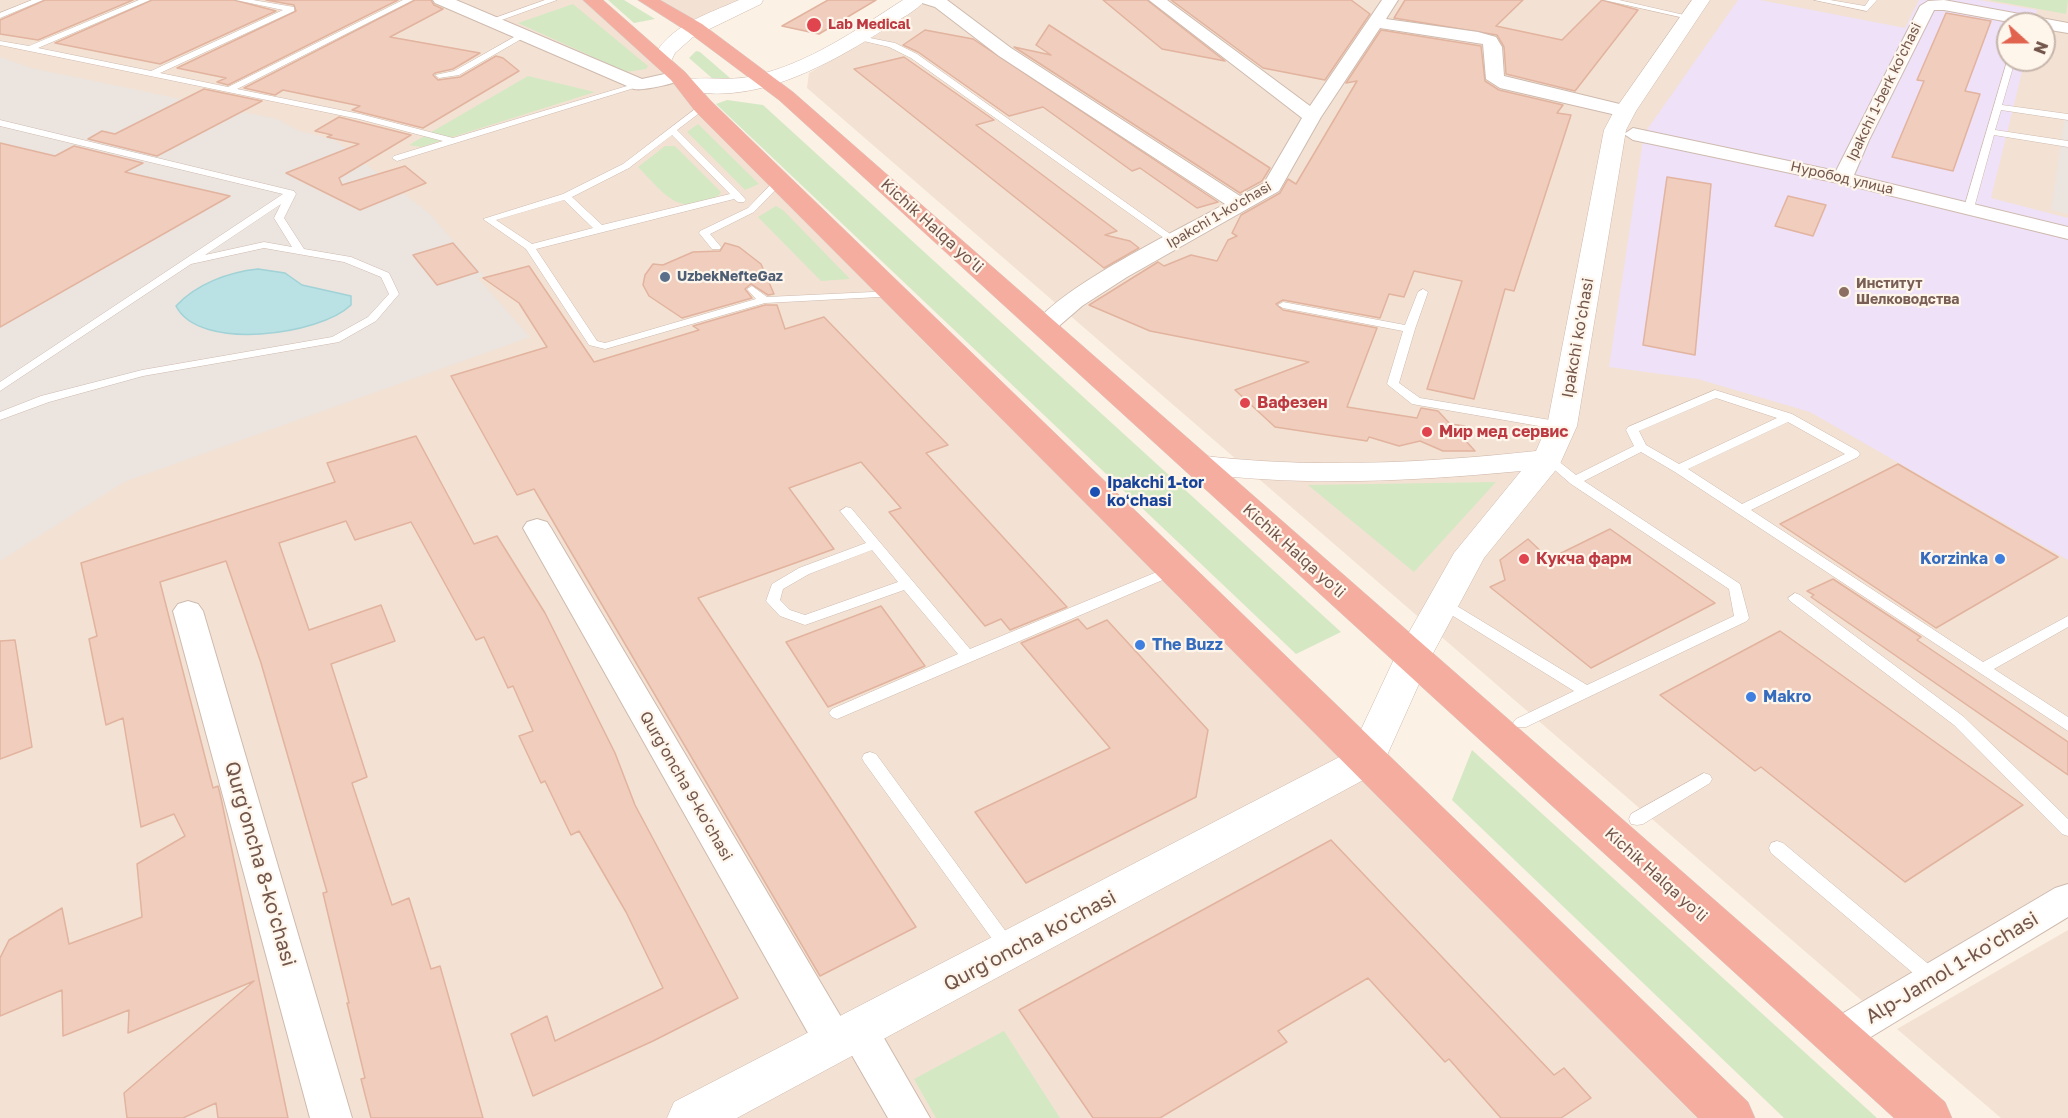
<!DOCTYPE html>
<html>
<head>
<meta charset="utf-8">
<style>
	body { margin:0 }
	#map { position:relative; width:2068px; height:1118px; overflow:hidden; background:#fbf1e5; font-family:"Golos Text",sans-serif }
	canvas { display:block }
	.north { position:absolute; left:1996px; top:12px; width:60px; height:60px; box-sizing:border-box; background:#fef5eb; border:2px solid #c6b5ab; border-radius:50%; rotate:111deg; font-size:16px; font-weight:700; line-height:24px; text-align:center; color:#73564b }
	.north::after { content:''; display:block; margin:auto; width:21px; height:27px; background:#e1634e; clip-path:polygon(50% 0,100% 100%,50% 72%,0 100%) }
</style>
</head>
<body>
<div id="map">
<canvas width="2068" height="1118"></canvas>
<div class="north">N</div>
</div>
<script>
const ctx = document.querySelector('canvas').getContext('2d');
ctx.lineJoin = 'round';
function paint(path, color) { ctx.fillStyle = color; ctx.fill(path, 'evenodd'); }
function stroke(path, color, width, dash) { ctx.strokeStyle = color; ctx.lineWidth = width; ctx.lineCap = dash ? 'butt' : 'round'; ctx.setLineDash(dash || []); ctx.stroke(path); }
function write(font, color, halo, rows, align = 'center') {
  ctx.font = font + ' "Golos Text",sans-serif'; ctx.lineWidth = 4.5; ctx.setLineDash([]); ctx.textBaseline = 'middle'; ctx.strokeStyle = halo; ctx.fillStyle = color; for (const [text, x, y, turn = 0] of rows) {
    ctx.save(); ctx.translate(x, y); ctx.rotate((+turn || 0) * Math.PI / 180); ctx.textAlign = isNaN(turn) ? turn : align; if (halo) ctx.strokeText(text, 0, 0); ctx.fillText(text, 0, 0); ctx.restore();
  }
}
paint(new Path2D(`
	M0,0h592l1139,1118h-1731z
	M647,0h107l-59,28z
	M928,0h1140v886l-201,119 -1060,-917 2,-15 74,-42zM2008,24h36v36h-36z
	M2068,930v188h-67l-104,-89z`), '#f3e2d3');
paint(new Path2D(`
	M0,57l31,11 246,51 22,12 36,9 95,74 54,62 -6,2 52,59 -406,145 -124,79z
	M2064,120h4v94l-17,-4z`), '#ebe4df');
paint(new Path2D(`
	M1738,0h22l145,28 14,-28h60l58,10 -3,14h-26v36h17l-34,138 77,20v342l-258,-148 -112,-33 -89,-12 35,-233z`), '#eee1f8');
paint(new Path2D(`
	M608,0h16l31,19 -21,4z
	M1989,0h79l-2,14z
	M573,4l75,62 -2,3 -20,3 -108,-49z
	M696,51l4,1 30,26 -17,1 -24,-21z
	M528,76l67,16 -174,55 -12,-2z
	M727,100l36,5 578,527 -45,22 -580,-550z
	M698,124l61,60 -14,6 -58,-58z
	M665,146h10l46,46 -2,3c-41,24 -54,-1 -81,-28z
	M776,206l7,4 67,69 -29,2 -63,-64z
	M1496,482l-82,90 -106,-87z
	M1472,750l405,368h-93l-332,-318z
	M1004,1031l56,87h-124l-22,-39z`), '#d5e8c4');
const water = new Path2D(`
	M258,269l27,4 17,12 49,11v9c-31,30 -152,47 -175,1 20,-22 53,-34 82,-37z`);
paint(water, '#bae1e4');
stroke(water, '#a0d2d6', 1.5);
const building = new Path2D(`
	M45,0h88l-95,40 -38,-6v-14z
	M152,0h82l42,11 -116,53 -105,-21z
	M266,0h132l-170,85 -11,-3 9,-4 -49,-10 119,-57 -2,-6z
	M415,0h16l3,5 9,4 -53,28 90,16 -27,16 -18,4 -2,2 5,5 22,-3 36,-21 7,2 16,13 -96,57 -71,-18 8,-4 -77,-16 -8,5 -31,-7z
	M828,0h48l-57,34 -37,-8z
	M1103,0h44l78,61 -63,-12z
	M1171,0h180l19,14 -45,66 -62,-12z
	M1405,0h118l-27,26 66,14 40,-40 36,10 -63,81 -69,-17 -2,-27 -7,-12 -103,-17z
	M1946,13l45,8 -26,70 15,3 -27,77 -61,-14 32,-76 -7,-1z
	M1049,25l221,143 -8,13 -22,12 -226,-146 37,8 -15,-10z
	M925,30l48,9 245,163 -21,6 -57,-40 -8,3 -89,-64 -34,9 -91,-64 -15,-7z
	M1381,30l100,16 4,35 14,9 64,15 -6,8 14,2 -57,176 -9,-2 -31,110 -47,-10 35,-108 -48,-10 -10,26 -15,-3 -9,24 -97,-18 -7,4 7,6 94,18 -30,79 70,11 4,-10 17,3 12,13 15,2 -10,3 20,22h-32l-23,-10 -21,5 -30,-9 -2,4 -92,-14 -40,-37 74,-28 -159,-31 -61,-26 69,-43 6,4 27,-11 26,6 11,-21 9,-4 -5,-3 9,-18 39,-22 8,-14 8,5 61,-103 -11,2z
	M904,57l90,63 -18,5 141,106 -12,4 25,6 9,7 -35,20 -250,-199z
	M204,89l58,12 -105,55 -69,-17 14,-8 13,3z
	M339,117l72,18 -72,43 3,7 63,-19 21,17 -66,27 -74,-37 73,-29 -32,-7 5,-2 -17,-4z
	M0,143l55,13 19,-10 69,17 -18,9 105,24 -230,131z
	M1667,177l44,7 -16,171 -52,-10z
	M1788,196l38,9 -13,31 -38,-10z
	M453,243l25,29 -41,13 -24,-30z
	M725,243l14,4 22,17 13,30 -6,1 -17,-11 -6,5 7,9 -70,20 -33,-22 -6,-11 2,-10 8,-11 10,1 30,-13 27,-1z
	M529,266l65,96 105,-32 -6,-4 72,-21h12l8,24 39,-12 124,128 -22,8 141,154 -57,23 -9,-11 -16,7 -96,-114 12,-4 -40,-46 -72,26 45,61 -136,49 218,329 -96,49 -286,-487 -17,6 -66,-119 96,-29 -28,-44 -36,-25z
	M416,436l58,108 23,-8 48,77 70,140 20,52 103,193 -85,43 -120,55 -22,-62 36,-18 8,25 108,-53 -37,-76 -47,-81 -8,4 -26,-54 -4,2 -22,-47 14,-5 -20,-45 -5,2 -24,-51 -8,3 -65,-118 -56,18 -9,-19 -67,22 30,87 72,-25 14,36 -64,23 36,113 -15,6 40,122 17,-7 22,71 9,-3 43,152h-112l-10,-39 4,-1 -18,-75h2l-26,-110 4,-1 -66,-229 -35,-102 -66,21 53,206 5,-2 3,12 67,320h-70l-2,-15 -33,15h-56l-3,-25 130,-112 -126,52 1,-23 -66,26 -1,-46 -62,26v-58l9,-18 53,-32 7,36 73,-27 -5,-53 48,-28 -11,-22 -33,13 -18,-109 -17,7 -17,-86 8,-3 -16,-73 254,-81 -8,-19z
	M1898,464l160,93 -122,71 -156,-104z
	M1610,529l105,74 -124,65 -101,-81 15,-7 -5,-20 28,-21 21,20z
	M1833,579l88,58 -4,3 151,102v33l-257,-178 3,-2 -7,-4z
	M881,606l44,60 -97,41 -42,-65z
	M1078,619l9,10 20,-9 101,110 -12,67 -170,86 -51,-71 135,-64 -89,-105z
	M1780,631l243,174 -118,77 -144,-115 -6,4 -95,-76z
	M15,640l17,107 -32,12v-118z
	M1331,840l223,235 10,-7 27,30 -30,20h-60l-52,-59 -4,3 -77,-84 -90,53 9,11 -127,76h-67l-74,-108z`);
paint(building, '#f0cdbd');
stroke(building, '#e2b39e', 1.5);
const lane = new Path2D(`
	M32,0h11l-43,18v-5z
	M139,0h11l-112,48 113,23 132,-61 -47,-10h17l41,7v4l-134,62 68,14 175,-87h10l-176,89 123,25 93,24 184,-55 7,2 -247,76 -5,-3 2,-2 49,-15 -84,-22 -359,-74v-4l29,5z
	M545,0h12l-61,22 -7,-2z
	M1604,0h15l74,17 -4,2z
	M1814,0h16l35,6 4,-6h8l-10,11z
	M523,32l7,2 -71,41 -20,3 -4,-3 19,-4z
	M855,35l40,8 22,11 263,187 -1,2h-8l-260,-185 -22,-11 -34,-8z
	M2008,58l7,2 -13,45 66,9v6l-67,-10 -6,20 73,11v6l-74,-12 -20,73 -8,2 -2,-2z
	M703,103l3,1v4l-29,22 63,63 6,7 -2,2h-6l-4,-3 -198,50 61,92 8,2 151,-44 -9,-10 5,-3 15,11 127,-6 4,1v4l-133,7 -160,46 -16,-4 -63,-96 -43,-30 80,-25 60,-30zM672,135l58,59 -128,31 -30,-28 57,-29zM564,200l29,28 -61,16 -36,-24z
	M0,120l294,71 2,3 -12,24 20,31 47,8 38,16 10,21 -23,27 -37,21 -196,34 -94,26 -49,18v-8l41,-16 101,-26 190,-33 36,-20 21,-23 -8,-17 -37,-15 -80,-14 -73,16 -191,127v-9l283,-188 -283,-68zM281,204l-7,14 18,29 -28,-5 -59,13z
	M776,179l8,2 -30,31 -44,22 11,13 -1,2h-8l-13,-16 1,-2 48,-23z
	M1423,289l5,3 -13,37 -16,54 21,15 142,24 4,1 2,3 -2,3 -4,1 -150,-26 -25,-20 16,-53 -120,-23 -5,-3 5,-3 122,23 13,-33z
	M1715,390l77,24 66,37 2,3 -2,3 -107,53 232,152 85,-46v11l-74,42 74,48v14l-393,-259 -34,-20 -57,29 156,103 9,34 -2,3 -221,106h-10l-3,-4 3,-4 58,-28 -137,-85 -2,-3 2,-3h10l140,85 147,-69 -5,-27 -158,-105 -29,-25 6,-4 4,1 24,19 58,-29 -8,-16 2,-3zM1716,398l61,20 -98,46 -33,-19 -7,-14zM1788,422l57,32 -103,50 -54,-35z
	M846,507l5,1 119,141 199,-82h10l2,3 -2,3 -342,146 -5,-2 -3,-4 3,-4 126,-55 -54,-64 -99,35 -25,-9 -14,-15 6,-17 27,-16 67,-25 -26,-32zM872,550l26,32 -93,33 -15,-5 -10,-10 3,-11 26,-15z
	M1795,593l5,2 164,122 104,102v17l-6,-2 -108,-109 -164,-124 -2,-3z
	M870,752l6,2 139,190 3,5 -3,5 -6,3 -6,-3 -139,-192 -2,-4 2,-4z
	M1704,773l6,2 2,4 -2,4 -67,41 -6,1 -6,-1 -2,-5 2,-5z
	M1777,841l6,2 155,129 3,6 -3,6 -6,2 -6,-2 -155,-131 -2,-5 2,-5z`);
const street = new Path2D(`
	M433,0h23l186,79 36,-8 9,5c-6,7 -44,15 -53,13l-199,-86z
	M920,0h27l64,48 229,148 24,-13 38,-65 -153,-118h18l143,106 72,-106h16l-12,19 92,13 18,5 6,10 2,29 128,31 2,4 -9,6 -125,-29 -14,-9 -3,-35 -103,-16 -59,89 -42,74 -152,86 -45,29 -30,26h-16l-4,-5c30,-42 145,-96 193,-123l-226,-148 -64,-49 -13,-4z
	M1944,0l124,23v10l-24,-4v-5h-24l-76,-14h-10l-65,130 -15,35 214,52v12l-225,-55 -210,-44 -9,-6 9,-6 203,43 84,-165 8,-5z
	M537,519l10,3 4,6 293,494 15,-9 14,6 57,99h-42l-38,-66 -15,9 -14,-5 -298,-528 4,-6z
	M188,601l10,3 5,7 149,507h-42l-137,-507 5,-7z
	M2068,884v33l-217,132 -14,6 -14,-6 -6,-12 6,-12 232,-137z`);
const secondary = new Path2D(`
	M739,0h24l-2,4 -68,33 -18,16 -6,12h-14l-3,-4c14,-35 56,-47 87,-61z
	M903,0h22c-8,11 -26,19 -37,27 -60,38 -135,81 -208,62l-3,-4 3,-4c23,-6 49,1 73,-5 55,-12 103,-46 150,-76z
	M1692,0h18l-74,111 -10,19 -49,296 -18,40 -75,92 -53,99 -51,114 -643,347h-70l7,-16 677,-351 44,-94 59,-104 67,-82c-106,10 -217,16 -324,2l-11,-2 -4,-7 4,-7 11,-2c111,14 228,8 339,-4l11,-25 57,-296 10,-19z`);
const highway = new Path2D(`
	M583,0h20l82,72 26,29 1037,1001 7,16h-57l-1003,-1007 -24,-31z
	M638,0h22l42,24 91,68 1152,1010 7,16h-58l-1115,-1018 -91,-68z`);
stroke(lane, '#cfbaae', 1);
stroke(street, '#cfbaae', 2);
stroke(secondary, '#d1b9ac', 1);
stroke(highway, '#d8d0cd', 1);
paint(lane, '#fff');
paint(street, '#fff');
paint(secondary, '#fff');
paint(highway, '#f4ad9e');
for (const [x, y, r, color] of [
	[814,25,8,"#e0444e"],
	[665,277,6,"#5c6f8a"],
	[1844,292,6,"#8d6e63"],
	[1245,403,6,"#e0444e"],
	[1427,432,6,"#e0444e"],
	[1095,492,6,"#1a4fb4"],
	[1524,559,6,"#e0444e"],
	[2000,559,6,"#3f7fe0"],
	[1140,645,6,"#3f7fe0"],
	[1751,697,6,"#3f7fe0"]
]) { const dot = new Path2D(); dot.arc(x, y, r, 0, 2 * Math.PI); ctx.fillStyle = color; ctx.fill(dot); stroke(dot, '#fef5eb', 2); }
write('bold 14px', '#be3a42', '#fef5eb', [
	["Lab Medical",828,25]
], 'left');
write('14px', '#73564b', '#fef5eb', [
	["Ipakchi 1-berk ko'chasi",1884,92,-64],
	["Нуробод улица",1842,178,13],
	["Ipakchi 1-ko'chasi",1219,215,-30]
]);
write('bold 14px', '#4e5e75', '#fef5eb', [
	["UzbekNefteGaz",677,277]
], 'left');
write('bold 14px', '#785e54', '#fef5eb', [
	["Институт",1856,284],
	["Шелководства",1856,300]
], 'left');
write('16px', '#73564b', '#fef5eb', [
	["Kichik Halqa yo'li",932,226,42],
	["Ipakchi ko'chasi",1578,338,-80],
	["Kichik Halqa yo'li",1294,551,42],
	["Qurg'oncha 9-ko'chasi",686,786,60],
	["Kichik Halqa yo'li",1656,875,42]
]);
write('bold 16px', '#be3a42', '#fef5eb', [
	["Вафезен",1257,403],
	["Мир мед сервис",1439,432],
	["Кукча фарм",1536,559]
], 'left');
write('bold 16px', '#164399', '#fef5eb', [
	["Ipakchi 1-tor",1107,483],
	["koʻchasi",1107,501]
], 'left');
write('bold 16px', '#366cbe', '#fef5eb', [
	["Korzinka",1988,559,"right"],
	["The Buzz",1152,645],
	["Makro",1763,697]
], 'left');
write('20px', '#73564b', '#fef5eb', [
	["Qurg'oncha 8-ko'chasi",260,864,74],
	["Qurg'oncha ko'chasi",1030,941,-28],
	["Alp-Jamol 1-ko'chasi",1952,968,-31]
]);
</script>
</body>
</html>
